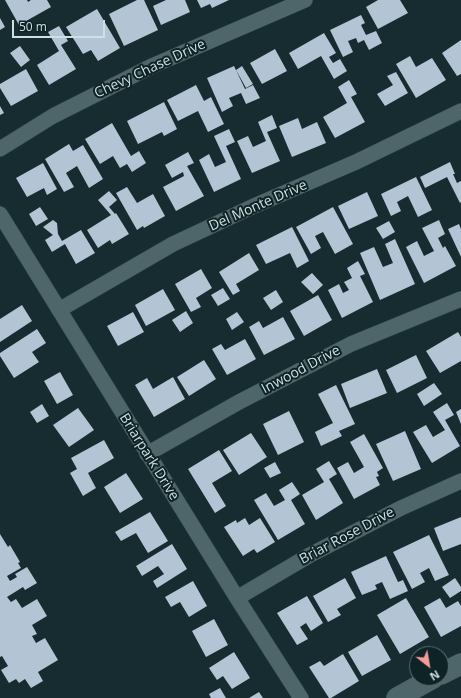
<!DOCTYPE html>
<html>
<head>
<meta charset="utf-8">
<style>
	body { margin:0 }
	#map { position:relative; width:461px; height:698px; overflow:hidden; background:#172c30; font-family:"Open Sans",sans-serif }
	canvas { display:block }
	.north { position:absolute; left:409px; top:646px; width:40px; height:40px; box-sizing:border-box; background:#0d2326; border:1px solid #5c6e71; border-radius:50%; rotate:149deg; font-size:11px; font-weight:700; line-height:16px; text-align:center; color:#d2dfe2 }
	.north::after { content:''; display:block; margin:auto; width:14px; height:18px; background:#f59c95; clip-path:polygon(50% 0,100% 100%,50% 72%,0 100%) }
	.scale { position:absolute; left:12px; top:20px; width:93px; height:18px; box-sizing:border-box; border:2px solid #d2dfe2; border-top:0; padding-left:5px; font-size:12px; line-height:14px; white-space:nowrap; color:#d2dfe2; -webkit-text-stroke:3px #0d2326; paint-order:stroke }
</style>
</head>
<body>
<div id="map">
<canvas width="461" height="698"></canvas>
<div class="north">N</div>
<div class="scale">50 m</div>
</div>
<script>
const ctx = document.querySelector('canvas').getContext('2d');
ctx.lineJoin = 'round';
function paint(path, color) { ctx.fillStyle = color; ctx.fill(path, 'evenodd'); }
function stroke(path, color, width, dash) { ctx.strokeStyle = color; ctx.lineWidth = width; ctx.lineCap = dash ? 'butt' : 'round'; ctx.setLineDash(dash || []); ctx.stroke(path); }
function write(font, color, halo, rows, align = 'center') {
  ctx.font = font + ' "Open Sans",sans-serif'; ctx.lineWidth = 4; ctx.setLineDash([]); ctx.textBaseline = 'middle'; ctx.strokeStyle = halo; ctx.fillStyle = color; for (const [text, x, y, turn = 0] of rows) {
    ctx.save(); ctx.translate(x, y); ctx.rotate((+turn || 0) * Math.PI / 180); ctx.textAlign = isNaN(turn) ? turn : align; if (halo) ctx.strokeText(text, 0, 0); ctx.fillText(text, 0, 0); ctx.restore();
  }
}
paint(new Path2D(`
	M5,0h22l1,2 3,-2h16l4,7 -32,18z
	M137,0h7l14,30 -34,16 -15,-32z
	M166,0h19l5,12 -29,13 -8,-19z
	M197,0h32l-17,8 -2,-4 -9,4z
	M378,0h22l8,13 -30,16 -12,-22z
	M97,9l23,39 -22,13 -7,-11 -8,4 -17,-27z
	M361,15l4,8 -4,2 5,10 10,-4 6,12 -13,7 -5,-10 -6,3 -2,-5 -8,3 5,11 -10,5 -13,-27z
	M0,18l5,9 -5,3z
	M59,26l9,15 -7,4 15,24 -27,16 -12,-20 22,-14 -11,-19z
	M324,33l12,20 -7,4 4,6 7,-4 7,12 -13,8 -13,-23 -23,13 -9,-16z
	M461,40v34l-4,2 -15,-23z
	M20,46l10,14 -9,7 -11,-14z
	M275,49l12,22 -25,13 -12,-21z
	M410,56l6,11 16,-9 14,22 -30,18 -20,-34z
	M234,66l11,23 8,-4 7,13 -14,6 -5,-11 -12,5 4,8 -11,6 -15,-34z
	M242,66l11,18 -7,4 -10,-18z
	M26,69l12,22 -27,15 -11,-18v-4z
	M396,72l12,21 -23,13 -8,-12 16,-9 -6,-9z
	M349,80l8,14 -6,3 14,25 -30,16 -12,-21 24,-14 -9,-16z
	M196,85l8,16 7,-4 13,27 -16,8 -10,-21 -20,10 -11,-21z
	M164,102l13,27 -13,7 -2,-4 -24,12 -11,-23z
	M0,106l4,7 -4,2z
	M272,115l5,13 -10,4 13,29 -28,12 -15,-32 11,-5 5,11 13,-6 -8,-19z
	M298,118l4,11 15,-7 9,21 -34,14 -13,-31z
	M112,123l19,33 8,-5 7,12 -14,9 -5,-8 -7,4 -7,-12 -13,8 -15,-25z
	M229,129l6,13 -9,4 15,33 -27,13 -15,-32 10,-6 6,13 11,-5 -12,-26z
	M69,144l4,7 10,-6 20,34 -14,9 -12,-22 -11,7 8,14 -10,5 -19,-33z
	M188,152l6,11 -7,3 17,30 -28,15 -13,-24 21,-11 -1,-4 -11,6 -7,-13z
	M450,162l5,12h-2l4,9 4,-2v21l-1,1 -13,-26 -22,11 -5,-11z
	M43,163l14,26 -10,6 -3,-7 -17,9 -11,-19z
	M416,177l16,33 -14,7 -10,-21 -11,6 4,9 -10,5 -10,-22z
	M127,187l10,16 16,-9 12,22 -21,12 -1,-2 -6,4 -21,-37z
	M109,191l8,9 -8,7 6,7 1,-1 13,21 -17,10 -2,-4 -12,8 -11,-18 24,-15 -13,-15z
	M367,192l11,24 -29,13 -11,-23z
	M40,207l8,12 -12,7 -7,-12z
	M333,207l20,37 -18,10 -12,-22 -8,4 6,12 -10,6 -15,-27z
	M53,220l4,3 1,11 4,7 19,-11 14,23 -19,11 -11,-20 -13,8 -7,-12 8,-5 -10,-8z
	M439,220l6,14 -7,4 5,10 2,-2 11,20 -32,17 -18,-36 11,-6 7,15 10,-5 -12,-23z
	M389,221l6,11 -12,7 -7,-11z
	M459,224l2,5v28l-13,-28z
	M292,227l17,34 -12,7 -7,-15 -24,11 -10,-19z
	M395,239l20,45 -35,16 -20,-47 14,-6 9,20 10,-4 -8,-19z
	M249,253l10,17 -23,14 4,7 -7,4 -14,-23z
	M358,261l7,13 -5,2 13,26 -31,16 -14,-28 11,-6 4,9 6,-3 -5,-8 8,-4 -5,-10z
	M201,269l11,19 -16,10 5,9 -10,5 -16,-28z
	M312,273l11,12 -10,9 -12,-12z
	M223,288l7,11 -12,7 -7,-11z
	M163,289l12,21 -29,16 -11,-21z
	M276,290l7,12 -12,8 -8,-12z
	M318,295l14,25 -28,16 -14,-25z
	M22,305l10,16 -32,21v-23z
	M186,311l7,12 -13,9 -8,-12z
	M133,312l11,20 -26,14 -11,-20z
	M237,312l7,10 -12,8 -6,-11z
	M283,317l12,22 -31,16 -15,-28 10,-6 4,7z
	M37,329l9,14 -14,9 7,10 -25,16 -14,-22v-3z
	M458,332l3,5v24l-21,12 -14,-22z
	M245,339l11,20 -29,16 -15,-26 9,-5 4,6z
	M416,355l11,23 -30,15 -11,-23z
	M204,360l12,19 -27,17 -12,-19z
	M377,369l10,24 -37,15 -9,-24z
	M60,372l13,23 -16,9 -13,-23z
	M173,377l12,22 -31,18 -19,-32 12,-7 6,11z
	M434,383l8,11 -18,12 -7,-12z
	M336,385l19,39 -16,7 3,5 -21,10 -6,-14 18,-9 -15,-29z
	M447,403l7,12 -9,5 15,26 -28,17 -19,-31 13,-7 7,12 12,-7 -12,-18z
	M42,404l7,12 -12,7 -7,-11z
	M78,408l16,22 -25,17 -16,-22z
	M461,409v15l-5,-12z
	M289,411l15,31 -26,13 -15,-31z
	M405,431l16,38 -28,12 -17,-37z
	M251,433l16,24 -28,18 -16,-25z
	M364,434l19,34 -6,4 2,4 -3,1 4,8 -26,14 -17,-31 11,-6 6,11 10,-6 -14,-25z
	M104,440l10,18 -26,15 8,15 -13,8 -13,-23 7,-4 -6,-11z
	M219,450l13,21 -20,12 14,23 -11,7 -27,-44z
	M329,461l8,13 -8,5 14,24 -27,17 -14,-25 22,-13 -8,-13z
	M275,462l6,11 -11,5 -6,-10z
	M126,473l17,26 -23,14 -16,-26z
	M292,482l8,12 -9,6 14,24 -27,16 -24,-40 12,-7 8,13 11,-6 -6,-10z
	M150,512l18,29 -20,12 -12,-20 -15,8 -6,-9z
	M461,517v27l-18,7 -9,-23z
	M245,518l4,7 11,-7 15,24 -18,11 -3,-4 -11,7 -19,-29 12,-7 1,3z
	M0,534l8,13 2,-2 10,17 -2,1 3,5 -14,8 3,5 7,-4 -2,-3 12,-7 10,16 -12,7 -2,-3 -16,10 4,5 5,-3 6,9 15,-9 10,17 -15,9 5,9 -5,2 4,7 9,-5 13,22 -20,12 5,9 -12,7 -6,-9 -6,4 -3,-4 -7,4 -8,-13 7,-4 -6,-10 -2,1z
	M429,535l20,40 -14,6 -6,-13 -9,5 5,9 -13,7 -19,-37z
	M172,544l15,25 -30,19 -4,-7 11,-7 -6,-8 -16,10 -6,-10z
	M386,556l12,26 5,-2 5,11 -18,8 -8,-17 -7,3 2,4 -15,6 -11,-23z
	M345,578l11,20 -19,11 4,6 -13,7 -15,-26z
	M455,578l6,9v4l-11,7 -8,-11z
	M193,581l14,25 -18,11 -9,-15 -9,5 -6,-10z
	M307,596l16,27 -12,8 -5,-8 -6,4 8,12 -11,6 -20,-32z
	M406,598l23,39 -29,17 -23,-39z
	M440,598l6,10 12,-7 3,5v20l-20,11 -17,-30z
	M214,619l14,26 -22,12 -14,-26z
	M377,635l14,25 -29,16 -14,-24z
	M234,652l16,26 -18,11 -9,-13 -6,4 -8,-12z
	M343,654l16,27 -28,17h-2l-20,-31 11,-6 4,5z
	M220,688l6,10h-15l-2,-4z
	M259,692l4,6h-14z`), '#b3c4d4');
const street = new Path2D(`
	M0,149l53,-33 99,-50 153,-66
	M0,214l237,384 64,100
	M59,310l114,-66 81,-38 102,-44 105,-51
	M147,454l92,-52 112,-58 110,-45
	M237,598l73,-43 91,-47 60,-27`);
const secondary = new Path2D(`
	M441,674l20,-10
	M397,698l36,-20`);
stroke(street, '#374a4d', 16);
stroke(secondary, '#374a4d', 22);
stroke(street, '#4e6569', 15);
stroke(secondary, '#4e6569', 21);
write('14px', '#d2dfe2', '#0d2326', [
	["Chevy Chase Drive",150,69,-25],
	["Del Monte Drive",258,206,-24],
	["Inwood Drive",301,370,-28],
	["Briarpark Drive",149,457,58],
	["Briar Rose Drive",347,536,-28]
]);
</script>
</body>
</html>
